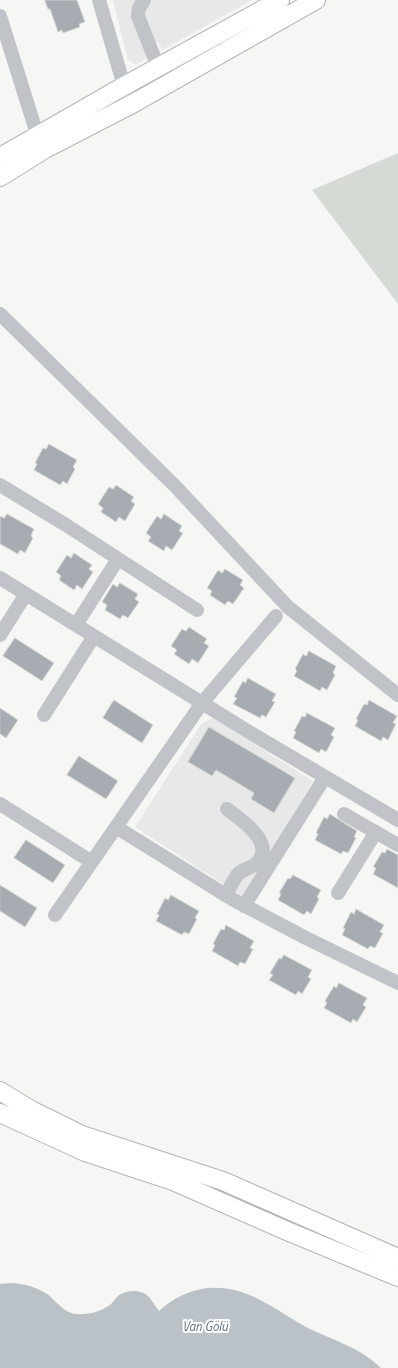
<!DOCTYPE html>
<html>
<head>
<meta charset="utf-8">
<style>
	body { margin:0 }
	canvas { display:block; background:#f6f7f4 }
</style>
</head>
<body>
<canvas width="398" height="1368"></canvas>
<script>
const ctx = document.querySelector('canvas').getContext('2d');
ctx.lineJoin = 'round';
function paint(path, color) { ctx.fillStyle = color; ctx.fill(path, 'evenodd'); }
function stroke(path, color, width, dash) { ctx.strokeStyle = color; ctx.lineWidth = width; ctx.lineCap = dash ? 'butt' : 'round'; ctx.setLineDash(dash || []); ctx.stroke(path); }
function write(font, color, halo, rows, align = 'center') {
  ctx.font = font + ' "Titillium Web",sans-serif'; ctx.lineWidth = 4; ctx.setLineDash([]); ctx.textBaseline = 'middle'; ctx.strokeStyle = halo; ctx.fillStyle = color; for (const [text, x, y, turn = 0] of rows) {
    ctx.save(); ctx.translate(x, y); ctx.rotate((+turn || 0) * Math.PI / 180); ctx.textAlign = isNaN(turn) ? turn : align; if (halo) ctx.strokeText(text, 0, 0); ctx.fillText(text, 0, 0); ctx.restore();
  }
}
paint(new Path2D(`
	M113,0h139l-90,50 -4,-8 -14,5 4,10 -12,8 -8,-5z
	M213,718l100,63 -70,116 -108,-70 67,-104z`), '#e7e8e7');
paint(new Path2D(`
	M398,153v151l-86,-114z`), '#d5dbd4');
paint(new Path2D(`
	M12,1283c13,1 24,4 35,11 12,9 18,22 36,20 9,0 21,-4 28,-10 3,-3 5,-6 8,-9 8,-5 22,-6 29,1 4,4 7,10 11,15 30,-27 65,-30 101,-11 17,8 32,20 50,29 25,12 51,19 71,39h-381v-84z`), '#bac1c7');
const building = new Path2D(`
	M45,0h32l8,22 -6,2 1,3 -17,6 -1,-3 -4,2 -8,-23h-2z
	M49,444l28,16 -4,7 2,2 -8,15 -4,-3 -3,4 -26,-15 3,-6 -2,-1 8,-15 3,1z
	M116,485l18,12 -3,4 4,3 -10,17 -6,-4 -3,5 -15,-10 2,-4 -5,-4 11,-17 4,2z
	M7,514l27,15 -3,7 2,2 -8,15 -5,-3 -2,4 -18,-10v-28l4,2z
	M164,514l18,12 -3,5 4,2 -11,17 -6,-4 -2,5 -16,-10 3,-4 -5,-4 11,-17 4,3z
	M74,553l18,12 -3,4 4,3 -11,17 -5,-4 -3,5 -15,-10 2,-4 -5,-4 11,-17 4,3z
	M225,569l18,11 -3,5 4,3 -11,16 -5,-3 -3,4 -15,-10 2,-4 -5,-3 11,-18 4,3z
	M120,583l18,11 -3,5 4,3 -11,16 -5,-3 -3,4 -15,-9 2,-5 -5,-3 11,-18 4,3z
	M189,627l18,12 -3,4 5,3 -11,17 -6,-4 -3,5 -15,-10 3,-4 -6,-4 11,-17 4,2z
	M15,638l39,25 -12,18 -39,-25z
	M309,651l27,15 -3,7 2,2 -8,15 -5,-3 -2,4 -26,-15 3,-5 -2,-2 8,-15 3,2z
	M248,678l28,16 -4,7 3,1 -9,15 -4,-2 -2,3 -27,-14 4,-6 -3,-1 9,-16 2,2z
	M114,700l39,25 -11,18 -39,-25z
	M369,700l28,16 -4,7 3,1 -8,16 -5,-3 -2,4 -26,-15 3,-6 -2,-1 8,-15 3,1z
	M0,708l18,12 -12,18 -6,-4z
	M307,713l28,15 -4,7 3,2 -8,15 -5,-3 -2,4 -26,-15 3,-6 -2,-1 8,-15 3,1z
	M209,727l86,51 -21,35 -23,-14 3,-6 -38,-23 -4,6 -24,-14z
	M79,756l39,25 -12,18 -39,-24z
	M330,814l27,17 -3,6 2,1 -8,15 -5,-2 -2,3 -26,-14 3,-6 -2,-1 8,-16 3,2z
	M26,840l39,25 -12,18 -39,-25z
	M387,849l11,6v33l-25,-14 3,-6 -3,-1 9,-15 3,1z
	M293,875l28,15 -4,7 2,2 -8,15 -4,-3 -3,4 -26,-15 3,-6 -2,-1 9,-15 2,1z
	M0,885l37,23 -12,19 -25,-16z
	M171,895l28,16 -4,7 2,1 -8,15 -5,-2 -2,3 -26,-14 3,-6 -2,-1 8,-16 3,2z
	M356,909l28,16 -4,7 3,1 -8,15 -5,-2 -2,3 -26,-14 3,-6 -2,-1 8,-16 3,2z
	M226,925l28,16 -4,7 3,1 -8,15 -5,-2 -2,4 -26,-15 3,-6 -2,-1 8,-15 3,1z
	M284,955l28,15 -4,7 3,2 -9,15 -4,-3 -2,4 -27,-15 4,-5 -3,-2 9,-15 2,1z
	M339,983l28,15 -4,7 3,2 -9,15 -4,-3 -2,4 -27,-15 3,-5 -2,-2 9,-15 2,2z`);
paint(building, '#a7acb3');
stroke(building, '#d8d8d6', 1);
const major = new Path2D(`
	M0,157l124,-71 156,-86
	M0,177l45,-28 89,-46 182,-103
	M0,1091l31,19 51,25 141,46 175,77
	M0,1113l85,39 88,29 114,50 111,46`);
stroke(major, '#b2b5b9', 20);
stroke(new Path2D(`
	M99,0l25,86 10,17
	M144,0l-5,8 -1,8 20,51
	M0,16l37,118 5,9
	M0,314l176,173 112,120 110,88
	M0,485l66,40 131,85
	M0,578l249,154 149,88
	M76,625l42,-66
	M0,635l26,-41
	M44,715l50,-79
	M0,804l92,58
	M344,814l54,31
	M116,827l116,72 74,39 92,45
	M338,893l38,-61
	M225,895c5,-6 8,-15 13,-21 5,-5 14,-6 19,-11 19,-21 -16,-43 -30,-54
	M244,906l81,-129
	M55,915l147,-212 74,-87`), '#c0c3c7', 14);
stroke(major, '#fff', 18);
write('italic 13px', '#65737e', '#fff', [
	["Van Gölü",205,1328]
]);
</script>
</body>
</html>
